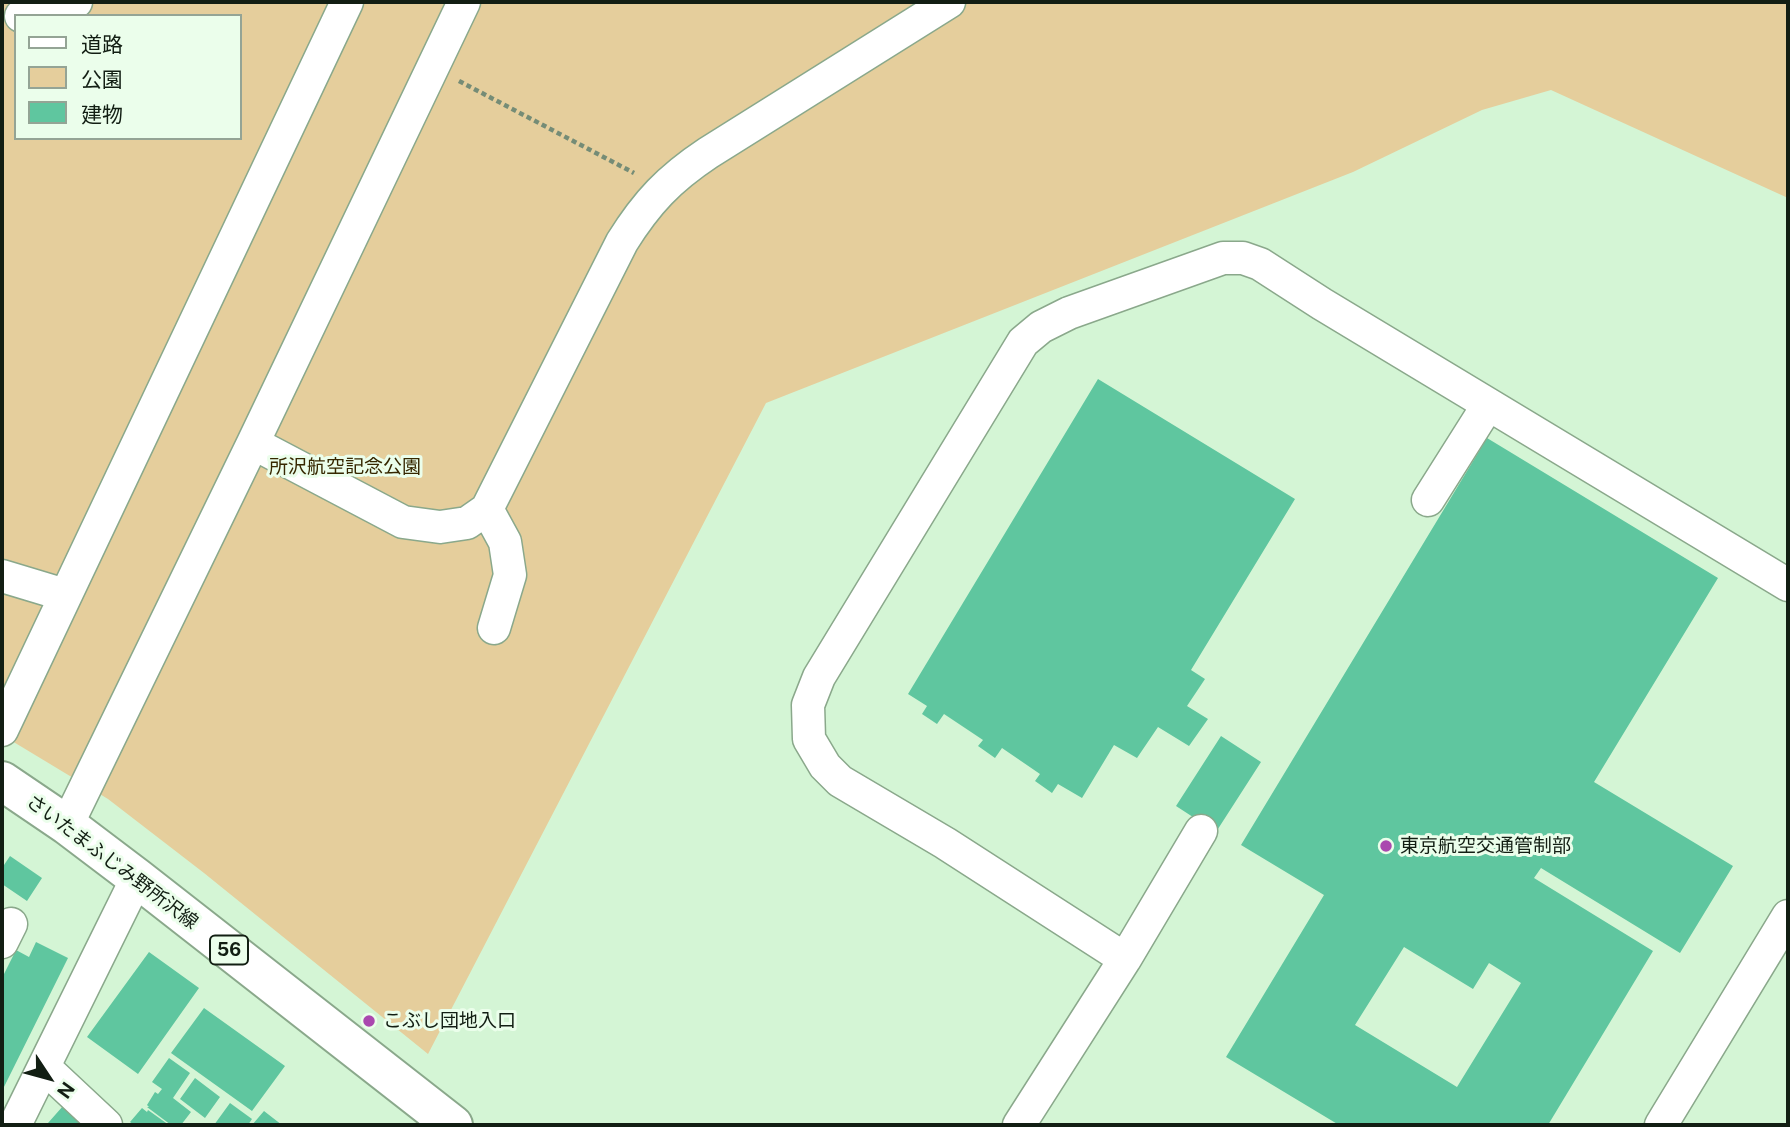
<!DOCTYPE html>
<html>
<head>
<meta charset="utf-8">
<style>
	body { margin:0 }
	#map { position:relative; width:1790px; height:1127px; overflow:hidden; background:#d4f5d5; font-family:"Public Sans","Noto Sans JP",sans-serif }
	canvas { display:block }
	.frame { position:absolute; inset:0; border:4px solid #121e13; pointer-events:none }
	.legend { position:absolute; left:14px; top:14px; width:228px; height:126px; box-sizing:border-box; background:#ebfeeb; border:2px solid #94a495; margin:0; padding:9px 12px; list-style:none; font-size:21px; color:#121e13 }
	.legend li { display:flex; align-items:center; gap:14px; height:35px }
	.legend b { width:35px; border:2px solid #94a495 }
	.north { position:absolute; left:14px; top:1043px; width:70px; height:70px; -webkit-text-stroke:5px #ebfeeb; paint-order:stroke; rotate:126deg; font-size:19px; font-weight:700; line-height:28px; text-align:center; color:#121e13 }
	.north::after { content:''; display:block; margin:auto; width:24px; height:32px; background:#121e13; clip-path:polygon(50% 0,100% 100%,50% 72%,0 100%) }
</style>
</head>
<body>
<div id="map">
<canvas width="1790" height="1127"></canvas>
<div class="frame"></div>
<ul class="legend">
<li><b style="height:9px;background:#fff"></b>道路</li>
<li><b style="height:19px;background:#e5ce9c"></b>公園</li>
<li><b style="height:19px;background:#5fc69f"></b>建物</li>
</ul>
<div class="north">N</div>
</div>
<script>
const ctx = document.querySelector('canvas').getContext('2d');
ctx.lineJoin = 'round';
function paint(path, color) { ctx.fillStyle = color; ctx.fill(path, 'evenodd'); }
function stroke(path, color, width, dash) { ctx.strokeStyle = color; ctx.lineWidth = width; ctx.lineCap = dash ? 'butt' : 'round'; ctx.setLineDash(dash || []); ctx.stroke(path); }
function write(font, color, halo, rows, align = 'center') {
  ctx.font = font + ' "Public Sans","Noto Sans JP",sans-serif'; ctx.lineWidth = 6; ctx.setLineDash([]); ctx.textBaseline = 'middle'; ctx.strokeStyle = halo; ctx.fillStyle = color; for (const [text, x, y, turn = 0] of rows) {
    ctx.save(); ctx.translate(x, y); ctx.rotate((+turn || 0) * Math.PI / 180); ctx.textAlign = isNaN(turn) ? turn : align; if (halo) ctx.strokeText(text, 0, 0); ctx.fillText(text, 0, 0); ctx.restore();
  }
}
paint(new Path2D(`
	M2,2h1786v196l-237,-108 -69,20 -129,62 -587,231 -338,651 -224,-181 -96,-74 -106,-64zM16,16h224v122h-224z`), '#e5ce9c');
paint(new Path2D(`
	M1098,379l197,120 -104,171 14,9 -18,27 21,13 -19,27 -31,-19 -21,31 -23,-13 -32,53 -24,-14 -6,9 -17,-12 5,-7 -38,-26 -7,10 -17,-12 5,-6 -39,-26 -7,10 -15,-10 5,-8 -19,-12z
	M1487,438l231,140 -124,204 139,84 -53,87 -139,-85 -7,10 119,73 -105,174h-209l-113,-68 98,-162 -83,-50zM1404,947l69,42 16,-26 32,20 -64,104 -102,-62z
	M1221,736l40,26 -45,70 -40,-26z
	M10,856l32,22 -15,23 -25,-17v-16z
	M36,942l32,16 -66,133v-113l14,-28 13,7z
	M149,952l50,36 -61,86 -51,-37z
	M204,1008l81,58 -33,45 -81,-58z
	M169,1058l21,15 -17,25 18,14 -10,13h-10l-24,-18h2l-2,-2 8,-13 3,2 4,-5 -10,-7z
	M195,1078l25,19 -15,21 -25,-19z
	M230,1103l22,16 -4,6h-34z
	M63,1106l21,19h-34l-2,-2z
	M142,1108l5,4 1,-2 21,15h-35l-4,-3z
	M264,1111l18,14h-30z`), '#5fc69f');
const minor = new Path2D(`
	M21,16l35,-6 20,-8
	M253,443l150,79 37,5 27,-4 20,-14 135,-267c25,-40 47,-63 86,-89l241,-151
	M1428,500l60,-95
	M487,509l18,33 5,33 -16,53
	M2,576l63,19
	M2,730l345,-728
	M67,825l186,-382 211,-441
	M2,942l9,-18
	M1125,959l-180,-116 -105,-62 -15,-15 -16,-27 -1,-34 11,-28 204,-335 18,-15 28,-14 154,-55h20l17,6 62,40 466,281
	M44,1067l62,58
	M15,1125l122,-247
	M1019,1125l106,-166 76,-128
	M1661,1125l127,-209`);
const major = new Path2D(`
	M2,781l65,44 70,53 316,247`);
stroke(minor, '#8aa88b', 35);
stroke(major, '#8aa88b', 42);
stroke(new Path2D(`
	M459,81l175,92`), '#758c76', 4.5, [5, 3.5]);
stroke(minor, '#fff', 32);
stroke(major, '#fff', 38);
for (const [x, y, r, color] of [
	[1386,846,7,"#aa48af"],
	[369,1021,7,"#aa48af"]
]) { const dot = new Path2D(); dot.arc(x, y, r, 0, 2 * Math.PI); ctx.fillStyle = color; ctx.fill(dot); stroke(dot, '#ebfeeb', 2.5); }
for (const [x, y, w] of [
	[229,950,38]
]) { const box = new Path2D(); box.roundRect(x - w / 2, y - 14.5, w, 29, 5); ctx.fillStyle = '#ebfeeb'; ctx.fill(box); stroke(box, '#121e13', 2); }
write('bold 18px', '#121e13', null, [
	["56",229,950]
]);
write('19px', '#362700', '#ebfeeb', [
	["所沢航空記念公園",345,467]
]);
write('19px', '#121e13', '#ebfeeb', [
	["東京航空交通管制部",1400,846],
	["こぶし団地入口",383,1021]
], 'left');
write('19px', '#121e13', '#ebfeeb', [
	["さいたまふじみ野所沢線",112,862,37]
]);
</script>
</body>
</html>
